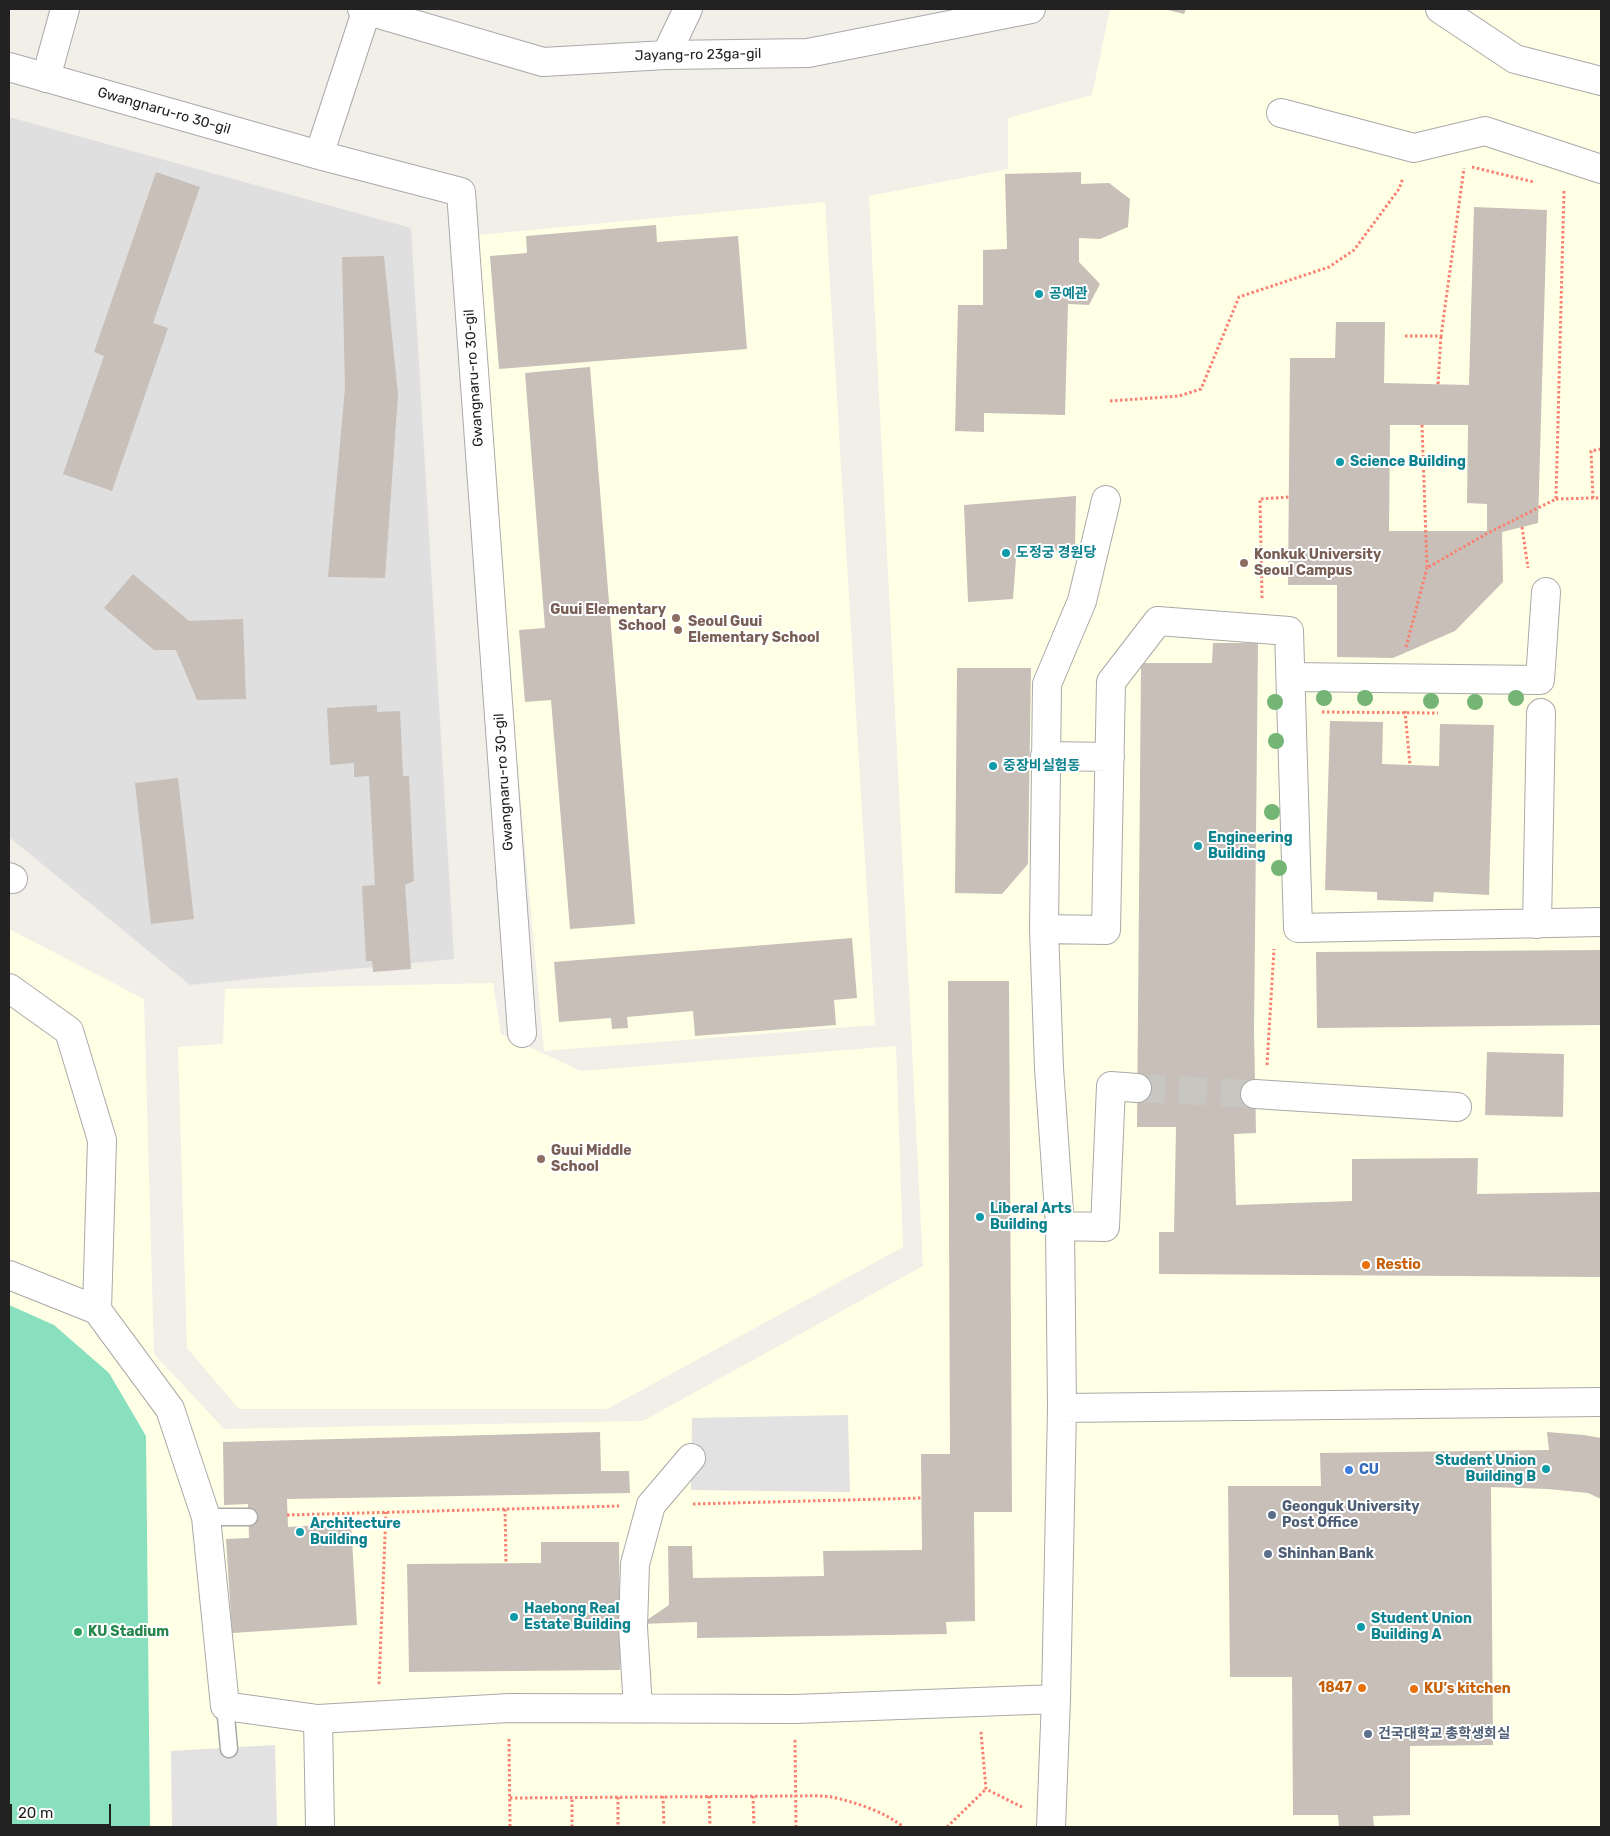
<!DOCTYPE html>
<html>
<head>
<meta charset="utf-8">
<style>
	body { margin:0 }
	#map { position:relative; width:1610px; height:1836px; overflow:hidden; background:#f2efe9; font-family:Rubik,sans-serif }
	canvas { display:block }
	.frame { position:absolute; inset:0; border:10px solid #222; pointer-events:none }
	.scale { position:absolute; left:10px; top:1804px; width:101px; height:22px; box-sizing:border-box; border:2px solid #222; border-top:0; padding-left:6px; font-size:15px; line-height:18px; white-space:nowrap; color:#222; -webkit-text-stroke:4px #fff; paint-order:stroke }
</style>
</head>
<body>
<div id="map">
<canvas width="1610" height="1836"></canvas>
<div class="frame"></div>
<div class="scale">20 m</div>
</div>
<script>
const ctx = document.querySelector('canvas').getContext('2d');
ctx.lineJoin = 'round';
function paint(path, color) { ctx.fillStyle = color; ctx.fill(path, 'evenodd'); }
function stroke(path, color, width, dash) { ctx.strokeStyle = color; ctx.lineWidth = width; ctx.lineCap = dash ? 'butt' : 'round'; ctx.setLineDash(dash || []); ctx.stroke(path); }
function write(font, color, halo, rows, align = 'center') {
  ctx.font = font + ' Rubik,"Noto Sans KR",sans-serif'; ctx.lineWidth = 4; ctx.setLineDash([]); ctx.textBaseline = 'middle'; ctx.strokeStyle = halo; ctx.fillStyle = color; for (const [text, x, y, turn = 0] of rows) {
    ctx.save(); ctx.translate(x, y); ctx.rotate((+turn || 0) * Math.PI / 180); ctx.textAlign = isNaN(turn) ? turn : align; if (halo) ctx.strokeText(text, 0, 0); ctx.fillText(text, 0, 0); ctx.restore();
  }
}
paint(new Path2D(`
	M9,117l402,111 43,731 -264,26 -181,-148z`), '#e0dfdf');
paint(new Path2D(`
	M1110,9h491v1818h-1592v-898l135,70 10,355 70,75 419,-8 280,-155 -54,-1070 139,-27v-51l84,-23z
	M825,202l50,823 -331,26 -76,-815z
	M493,983l8,51 80,37 315,-25 7,201 -296,162h-368l-52,-61 -9,-301 45,-3 2,-55z`), '#ffffe5');
paint(new Path2D(`
	M9,1305l45,20 55,48 37,63 4,391h-141z`), '#88e0be');
paint(new Path2D(`
	M848,1415l2,77 -159,-2 1,-72z
	M275,1745l2,82h-105l-1,-76z`), '#e2e2e2');
paint(new Path2D(`
	M1168,9h18l-2,5 -16,-4z
	M156,172l44,15 -47,136 15,5 -56,163 -49,-17 41,-118 -10,-4z
	M1081,172v12l28,-1 21,16 -2,28 -28,12 -21,-1v24l21,22 -11,21 -21,-1 -3,111 -81,-2v19l-29,-1 3,-126h25v-55l24,-1 -2,-75z
	M1474,207l73,3 -9,313 -36,9 1,50 -48,49 -62,27 -56,-1v-72h-49l2,-227h45l1,-36h49l-1,61 85,2zM1390,425h78l-1,78 20,1v27h-98z
	M656,225l1,17 81,-6 9,113 -248,20 -9,-113 37,-3 -1,-17z
	M384,256l14,139 -13,183 -57,-1 17,-189 -3,-131z
	M590,367l45,557 -65,5 -19,-229 -26,2 -6,-72 26,-2 -20,-255z
	M1076,496l-1,53 -59,9 -3,41 -45,3 -4,-97z
	M133,574l56,47 54,-2 3,80 -49,1 -21,-50h-22l-50,-42z
	M1213,643h45l-4,387 2,103 -22,1 2,71 116,-4v-42l126,-1 -1,36 124,-2v85l-442,-3v-42h15l2,-105h-39l4,-464h71z
	M957,668h74l-3,196 -26,30 -47,-1z
	M377,705v7l23,-1 3,65h6l5,105 -9,4 6,84 -38,3 -1,-11h-6l-4,-75 13,-1 -6,-109 -15,1v-14l-24,2 -3,-57z
	M1330,721l53,1 -1,42 28,1 29,1 1,-42 54,1 -5,170 -55,-3 -1,10 -56,-2v-8l-52,-2z
	M178,778l16,141 -43,5 -16,-141z
	M852,938l5,60 -23,2 2,25 -141,11 -2,-25 -66,6 1,11 -16,1 -1,-11 -52,4 -5,-60z
	M1601,950v75l-284,3 -1,-76z
	M948,981h61l3,531h-38l1,109 -29,1 1,12 -250,4v-16l-56,2 28,-19 -1,-59h24l1,32 131,-2 -1,-25 99,-1 -1,-96h29z
	M1487,1052l77,2 -1,63 -78,-2z
	M600,1432l1,39h28l1,22 -343,6 1,28 63,-4 6,102 -125,8 -6,-94 23,-1 -1,-34 -24,1 -1,-63z
	M1547,1432l37,3 17,3v61l-13,-6 -40,-4 -57,-2 2,258 -83,1v69l-37,1 1,11h-35l-1,-12h-45l-1,-138h-62l-2,-191h93l-1,-33 229,-3z
	M541,1542h78l1,128 -211,2 -2,-108 134,-1z`), '#c7bfb8');
stroke(new Path2D(`
	M1137,1088l118,6`), '#c8c6c1', 28, [28, 14]);
const service = new Path2D(`
	M206,1517h43
	M225,1706l4,43`);
const minor = new Path2D(`
	M362,9l181,53 123,-7 142,-2 223,-44
	M1440,9l75,50 86,22
	M666,55l22,-46
	M9,67l310,88 142,37 61,841
	M46,78l19,-69
	M1281,113l133,35 71,-17 116,38
	M319,155l48,-146
	M1106,500l-24,101 -35,83 -3,245 5,139 11,158 2,182 539,-6
	M1291,677l249,3 6,-88
	M1045,756l65,1
	M9,877l4,2
	M1537,924l4,-211
	M1044,929l62,1 5,-248 47,-61 131,10 9,297 303,-6
	M9,988l60,43 33,109 -5,170
	M1255,1094l202,13
	M1060,1226l45,1 6,-141 26,2
	M9,1275l88,35 73,99 36,108 19,189 93,13 191,-11 286,1 261,-10
	M638,1708l-5,-81 2,-63 16,-59 40,-47
	M318,1719l2,108
	M1051,1827l5,-128 6,-291`);
stroke(service, '#a9a9a9', 19);
stroke(minor, '#a9a9a9', 30);
stroke(new Path2D(`
	M1472,167l62,15
	M1405,336h36l23,-168
	M1438,384l3,-48
	M1110,401l69,-5 22,-7 38,-92 90,-30 25,-17 45,-61 4,-11
	M1422,425l5,143 59,-34 70,-35 8,-309
	M1601,449l-10,2 2,47h8
	M1556,499l37,-1
	M1522,527l6,41
	M1262,598l-2,-99 29,-2
	M1406,647l21,-79
	M1405,711l5,54
	M1322,712l116,1
	M1267,1065l7,-116
	M693,1504l229,-6
	M505,1509l1,54
	M287,1515l332,-9
	M379,1684l7,-172
	M981,1732l5,57 36,18
	M509,1739l1,88
	M795,1740l1,87
	M663,1796l1,31
	M709,1796l1,31
	M753,1796l1,31
	M618,1797v30
	M510,1798l285,-2c12,0 24,-1 36,1 21,4 55,15 72,30
	M572,1827v-30
	M947,1827l39,-38`), '#fa8072', 3, [2.5, 2.5]);
stroke(service, '#fff', 16);
stroke(minor, '#fff', 28);
ctx.fillStyle = '#74b475';
for (const [x, y] of [
	[1324,698],
	[1365,698],
	[1516,698],
	[1431,701],
	[1275,702],
	[1475,702],
	[1276,741],
	[1272,812],
	[1279,868]
]) { ctx.beginPath(); ctx.arc(x, y, 8, 0, 2 * Math.PI); ctx.fill(); }
for (const [x, y, r, color] of [
	[1039,294,5,"#0f9aa8"],
	[1340,462,5,"#0f9aa8"],
	[1006,553,5,"#0f9aa8"],
	[1244,563,5,"#8d6e63"],
	[676,618,5,"#8d6e63"],
	[678,630,5,"#8d6e63"],
	[993,766,5,"#0f9aa8"],
	[1198,846,5,"#0f9aa8"],
	[541,1159,5,"#8d6e63"],
	[980,1217,5,"#0f9aa8"],
	[1366,1265,5,"#e8710a"],
	[1546,1469,5,"#0f9aa8"],
	[1349,1470,5,"#3f7fe0"],
	[1272,1515,5,"#5c6f8a"],
	[300,1532,5,"#0f9aa8"],
	[1268,1554,5,"#5c6f8a"],
	[514,1617,5,"#0f9aa8"],
	[1361,1627,5,"#0f9aa8"],
	[78,1632,5,"#2e9e5b"],
	[1362,1688,5,"#e8710a"],
	[1414,1689,5,"#e8710a"],
	[1368,1734,5,"#5c6f8a"]
]) { const dot = new Path2D(); dot.arc(x, y, r, 0, 2 * Math.PI); ctx.fillStyle = color; ctx.fill(dot); stroke(dot, '#fff', 2); }
write('14px', '#222', '#fff', [
	["Jayang-ro 23ga-gil",698,55,-1],
	["Gwangnaru-ro 30-gil",164,111,16],
	["Gwangnaru-ro 30-gil",474,378,-94],
	["Gwangnaru-ro 30-gil",504,782,-94]
]);
write('bold 14px', '#0d838f', '#fff', [
	["공예관",1049,294],
	["Science Building",1350,462],
	["도정궁 경원당",1016,553],
	["중장비실험동",1003,766],
	["Engineering",1208,838],
	["Building",1208,854],
	["Liberal Arts",990,1209],
	["Building",990,1225],
	["Student Union",1536,1461,"right"],
	["Building B",1536,1477,"right"],
	["Architecture",310,1524],
	["Building",310,1540],
	["Haebong Real",524,1609],
	["Estate Building",524,1625],
	["Student Union",1371,1619],
	["Building A",1371,1635]
], 'left');
write('bold 14px', '#785e54', '#fff', [
	["Konkuk University",1254,555],
	["Seoul Campus",1254,571],
	["Guui Elementary",666,610,"right"],
	["School",666,626,"right"],
	["Seoul Guui",688,622],
	["Elementary School",688,638],
	["Guui Middle",551,1151],
	["School",551,1167]
], 'left');
write('bold 14px', '#c56008', '#fff', [
	["Restio",1376,1265],
	["1847",1352,1688,"right"],
	["KU’s kitchen",1424,1689]
], 'left');
write('bold 14px', '#366cbe', '#fff', [
	["CU",1359,1470]
], 'left');
write('bold 14px', '#4e5e75', '#fff', [
	["Geonguk University",1282,1507],
	["Post Office",1282,1523],
	["Shinhan Bank",1278,1554],
	["건국대학교 총학생회실",1378,1734]
], 'left');
write('bold 14px', '#27864d', '#fff', [
	["KU Stadium",88,1632]
], 'left');
</script>
</body>
</html>
